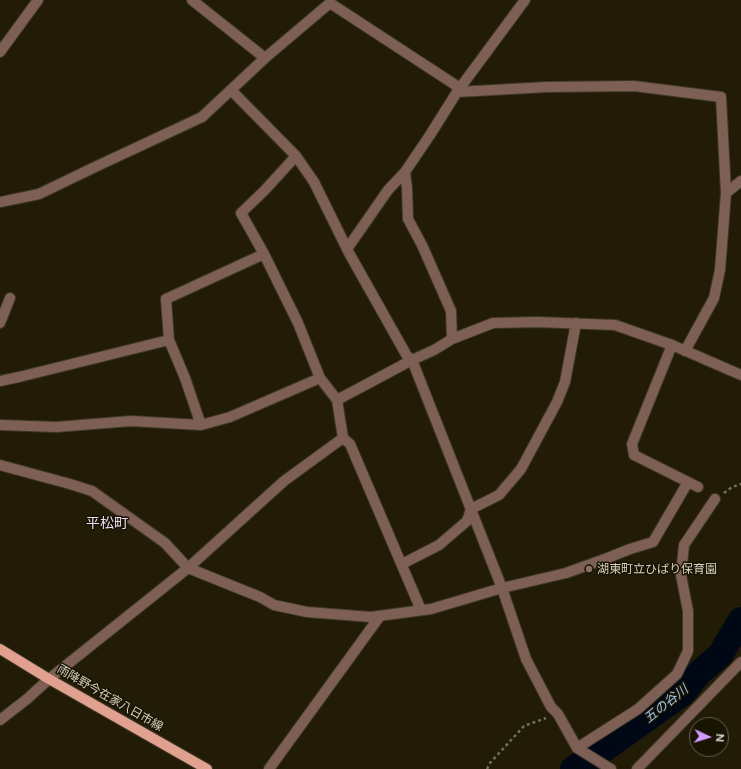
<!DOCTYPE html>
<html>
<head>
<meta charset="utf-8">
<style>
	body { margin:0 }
	#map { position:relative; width:741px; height:769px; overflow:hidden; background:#221c07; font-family:"Public Sans",sans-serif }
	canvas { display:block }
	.north { position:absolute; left:689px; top:717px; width:40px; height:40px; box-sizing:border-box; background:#191301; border:1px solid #645f4f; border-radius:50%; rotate:94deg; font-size:11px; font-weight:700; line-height:16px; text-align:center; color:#d5d1c4 }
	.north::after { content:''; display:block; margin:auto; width:14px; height:18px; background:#d29dfd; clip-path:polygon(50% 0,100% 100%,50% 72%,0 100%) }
</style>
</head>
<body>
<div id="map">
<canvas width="741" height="769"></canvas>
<div class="north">N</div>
</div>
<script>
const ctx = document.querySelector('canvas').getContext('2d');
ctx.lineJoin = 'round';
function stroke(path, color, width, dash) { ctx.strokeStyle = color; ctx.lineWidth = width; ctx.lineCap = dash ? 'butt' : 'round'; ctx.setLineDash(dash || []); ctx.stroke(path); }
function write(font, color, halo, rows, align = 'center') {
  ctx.font = font + ' "Public Sans","Noto Sans JP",sans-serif'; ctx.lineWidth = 3; ctx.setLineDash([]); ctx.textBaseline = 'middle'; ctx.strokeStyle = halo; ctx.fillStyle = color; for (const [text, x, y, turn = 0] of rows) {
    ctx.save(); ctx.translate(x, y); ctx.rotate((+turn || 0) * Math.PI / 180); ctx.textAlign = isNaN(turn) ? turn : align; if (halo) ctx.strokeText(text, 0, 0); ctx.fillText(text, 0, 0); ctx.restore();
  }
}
stroke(new Path2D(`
	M573,769l33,-21 77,-55 16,-20 21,-18 21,-35`), '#000816', 26);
const minor = new Path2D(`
	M192,0l73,58 65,-55 130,85
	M0,52l38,-52
	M231,90l65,66 18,26 35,71 58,103 5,4 90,228 24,71 25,48 7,7 19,34 34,21
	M457,92l90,-5 87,-1 87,11 5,96
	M0,202l39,-8 56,-27 107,-50 63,-59
	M347,249l41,-59 17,-18
	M264,254l-23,-41 23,-22 32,-35
	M0,323l10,-25
	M452,339l41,-16 44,-1 78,3 57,20 69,30
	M169,340l16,38 16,47
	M672,345l-40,99 2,11 64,32
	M685,351l29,-53 6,-28 6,-77 15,-12
	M0,381l19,-4 150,-37 -3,-41 98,-45 34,69 22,55 17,22 6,38 -59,43 -96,87 -139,111 -22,20 -27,21
	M337,400l75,-40 22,-10 18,-11 -1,-28 -29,-66 -14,-26 -1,-31 -2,-16 25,-37 27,-43 68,-92
	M0,425l56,2 75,-6 70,4 29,-8 90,-39
	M343,438l7,6 71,166
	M0,465l70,19 22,7 73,52 23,25 72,29 14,8 33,7 64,5 60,-8 71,-21 64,-15 39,-14 25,-10 23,-7 35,-60
	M402,564l37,-19 28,-24 4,-12 28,-14 22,-26 36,-67 8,-20 11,-59
	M577,748l61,-39 39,-35 11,-23v-40l-7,-36 3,-30 31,-46
	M269,769l111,-153
	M637,769l104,-107`);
const major = new Path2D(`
	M0,649l49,30 158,90`);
stroke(minor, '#3f3925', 12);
stroke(major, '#3f3925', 12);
stroke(new Path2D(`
	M724,493l8,-6 9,-3
	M487,769l3,-6 34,-37 22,-8`), '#746e5d', 2.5, [3, 3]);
stroke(minor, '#7e5f56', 10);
stroke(major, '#e2a190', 10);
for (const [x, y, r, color] of [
	[589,569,4,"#8d6e63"]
]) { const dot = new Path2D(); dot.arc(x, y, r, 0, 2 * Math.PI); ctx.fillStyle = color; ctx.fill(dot); stroke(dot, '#191301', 1.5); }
write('12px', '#d5d1c4', '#191301', [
	["湖東町立ひばり保育園",597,569]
], 'left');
write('12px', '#d5d1c4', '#191301', [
	["雨降野今在家八日市線",110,698,30]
]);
write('italic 13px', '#9ac7f0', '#191301', [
	["五の谷川",666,704,-39]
]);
write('14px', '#eadbf7', '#191301', [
	["平松町",107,524]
]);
</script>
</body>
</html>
